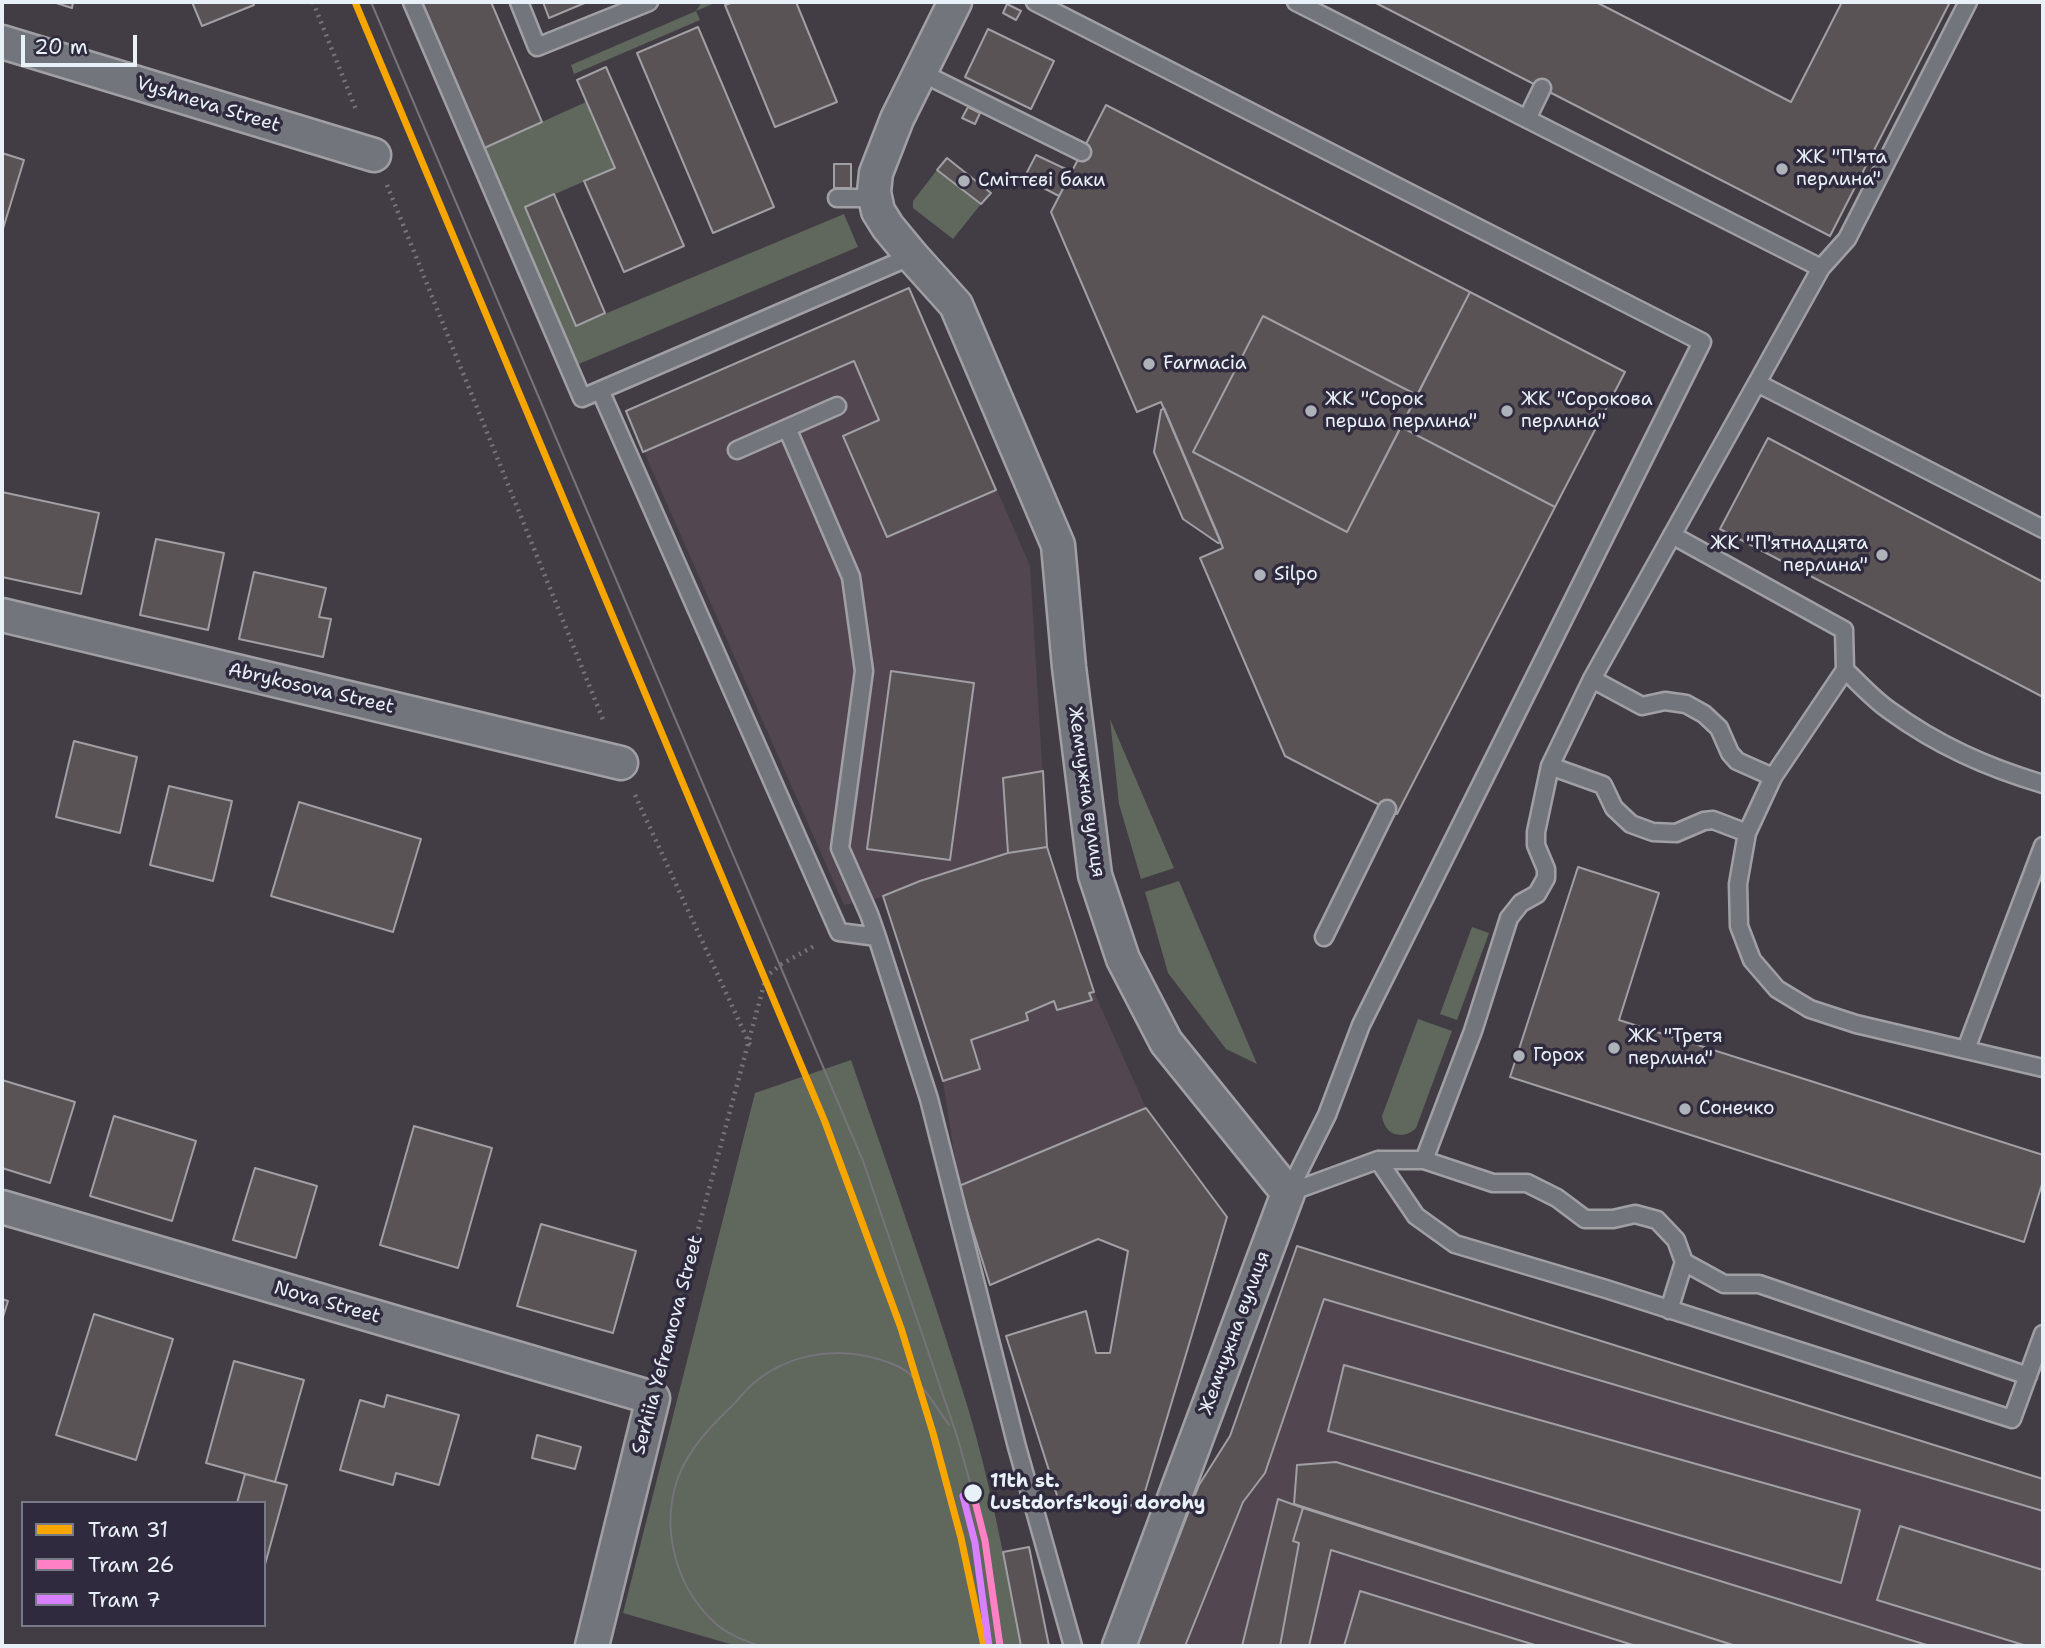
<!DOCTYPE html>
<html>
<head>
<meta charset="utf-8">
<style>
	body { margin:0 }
	#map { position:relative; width:2045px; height:1648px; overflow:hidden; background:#423d44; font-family:"Shantell Sans",sans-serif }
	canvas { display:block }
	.frame { position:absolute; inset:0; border:4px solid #e8f1f8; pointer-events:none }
	.legend { position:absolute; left:21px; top:1501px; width:245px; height:126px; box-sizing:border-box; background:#2f2a3d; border:2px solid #797a88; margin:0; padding:9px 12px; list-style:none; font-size:21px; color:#e8f1f8 }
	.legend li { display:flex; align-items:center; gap:14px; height:35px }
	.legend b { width:35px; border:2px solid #797a88 }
	.scale { position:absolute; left:21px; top:35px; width:116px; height:32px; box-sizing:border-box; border:4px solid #e8f1f8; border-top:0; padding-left:9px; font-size:21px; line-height:24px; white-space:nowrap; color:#e8f1f8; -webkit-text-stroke:5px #2f2a3d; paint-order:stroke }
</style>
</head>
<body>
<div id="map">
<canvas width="2045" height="1648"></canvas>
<div class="frame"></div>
<ul class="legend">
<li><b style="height:9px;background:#f7a600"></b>Tram 31</li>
<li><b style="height:9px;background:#ff80c5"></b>Tram 26</li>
<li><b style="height:9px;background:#d880ff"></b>Tram 7</li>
</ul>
<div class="scale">20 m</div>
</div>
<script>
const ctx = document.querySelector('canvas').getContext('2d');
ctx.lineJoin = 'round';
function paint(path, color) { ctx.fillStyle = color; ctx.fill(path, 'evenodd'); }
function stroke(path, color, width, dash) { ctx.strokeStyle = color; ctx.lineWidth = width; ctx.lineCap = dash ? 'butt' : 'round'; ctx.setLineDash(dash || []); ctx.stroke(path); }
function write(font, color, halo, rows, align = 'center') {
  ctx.font = font + ' "Shantell Sans",sans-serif'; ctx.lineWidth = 7; ctx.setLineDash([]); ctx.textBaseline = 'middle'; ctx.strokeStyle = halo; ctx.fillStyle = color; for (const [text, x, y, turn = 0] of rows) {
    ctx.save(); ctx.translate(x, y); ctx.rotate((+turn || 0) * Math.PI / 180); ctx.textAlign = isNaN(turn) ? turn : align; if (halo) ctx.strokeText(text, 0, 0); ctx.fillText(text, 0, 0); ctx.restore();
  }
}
paint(new Path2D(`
	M909,288l121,278 17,281 47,145 52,116 -187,78 -16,-105 -60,-184 -39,8 -218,-494z
	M1297,1246l746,233v167h-906l62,-161 31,-49z`), '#524750');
paint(new Path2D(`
	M702,2h15l-21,9 4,9 -126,54 -3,-9 125,-54z
	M586,102l29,66 -90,39 51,119 268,-112 14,33 -284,119 -92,-217z
	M937,170l44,34 -28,35 -40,-31v-7z
	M1110,719l64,149 -33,11 -22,-75z
	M1179,881l78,183 -31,-15 -58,-76 -23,-81z
	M1472,927l17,6 -32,87 -17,-6z
	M1418,1019l34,12 -36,97c-13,13 -32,7 -34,-12z
	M851,1060c40,116 81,231 117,348 23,77 38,159 53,238h-284l-114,-33 132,-520z`), '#60675c');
const building = new Path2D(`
	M53,2h20l-1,6z
	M192,2h61l1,3 -52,21z
	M420,2h71l51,120 -60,27z
	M543,2h44l-38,16z
	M734,2h62l41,100 -62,25 -50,-122z
	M1374,2h222l195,100 51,-100h108l-120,234z
	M1007,4l14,7 -5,9 -13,-7z
	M698,27l76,180 -61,26 -76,-180z
	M988,29l66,32 -23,48 -66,-32z
	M606,67l78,179 -60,26 -40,-91 31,-13 -38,-88z
	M1106,105l364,187 -53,103 -154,-79 -70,136 154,80 54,-105 154,80 -158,307 -112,-58 -85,-198 23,-10 -62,-146 -24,10 -86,-200z
	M968,107l12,6 -5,11 -13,-6z
	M2,153l22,7 -22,72z
	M1036,155l36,17 -13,24 -35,-18z
	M947,158l44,35 -10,11 -44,-34z
	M834,164h17v24h-17z
	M554,194l51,119 -29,13 -51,-119z
	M909,288l87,202 -109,47 -44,-101 36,-16 -25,-59 -211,91 -17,-41z
	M1470,292l155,80 -70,135 -154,-80z
	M1263,316l154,79 -70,137 -154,-80z
	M1164,408l57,134 -3,1 -35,-24 -29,-67 7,-42z
	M1768,438l275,144v115l-323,-168z
	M2,492l97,21 -18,81 -79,-17z
	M156,539l68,14 -16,77 -68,-15z
	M254,572l72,16 -7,29 12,2 -8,38 -84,-18z
	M891,671l83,12 -24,177 -83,-11z
	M74,741l63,16 -17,76 -64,-16z
	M1043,771l4,76 -39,6 -5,-75z
	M169,786l63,15 -19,80 -63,-16z
	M299,802l122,37 -28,93 -122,-36z
	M1047,847l47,145 -5,1 3,7 -35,10 -3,-9 -28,12 2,7 -57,20 9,29 -37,12 -60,-185 37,-15 88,-28z
	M1578,867l81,26 -40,127 424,135v26l-19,61 -514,-165z
	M2,1080l73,22 -25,81 -48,-15z
	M1146,1108l81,109 -86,288 -80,3 -55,-172 80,-25 10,42h14l18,-102 -30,-12 -108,46 -31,-99z
	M114,1116l82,25 -24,80 -82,-25z
	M414,1126l78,22 -34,120 -78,-23z
	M255,1168l62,18 -21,72 -63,-18z
	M541,1224l95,27 -23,82 -96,-27z
	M1297,1246l746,233v32l-719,-212 -59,174 -22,29 -58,144h-48l62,-161 31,-49z
	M2,1299l6,2 -6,19z
	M94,1314l79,25 -37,121 -80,-25z
	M234,1361l70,19 -29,102 -69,-19z
	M1344,1365l516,145 -19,73 -513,-152z
	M387,1395l72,20 -20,70 -43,-12 -3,12 -53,-15 20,-70 24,7z
	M537,1435l44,12 -6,22 -43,-11z
	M1336,1462l594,184h-194l-442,-142 3,-39z
	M245,1474l42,11 -23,83v-65h-27z
	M1278,1499l25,9 -10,33 6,2 -19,103h-38z
	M1303,1508l433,138h-100l-305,-96 -22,96h-29l19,-103 -6,-2z
	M1900,1526l143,44v76h-16l-150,-46z
	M1029,1547l20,99h-28l-18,-94z
	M1360,1591l178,55h-194z`);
paint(building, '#595356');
stroke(building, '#a09fa4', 2);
const lane = new Path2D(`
	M412,2l170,396 330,-142
	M519,2l18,45 112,-45
	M1035,2l667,340 -341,683 -34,90 -39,78
	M1296,2l525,266
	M920,72l162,80
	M1527,119l15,-31
	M837,198h38
	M1757,383l286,146
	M600,390l239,542 38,5 52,162 88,348 56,199
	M787,428l64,149 13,94 -24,177 29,66 8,23
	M737,450l100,-44
	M1672,535l172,95 1,40
	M1592,679l50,27 23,-5 21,3 18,10 15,14 11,25 7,8 36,16 72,-107c14,13 28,29 44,40 48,35 97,57 154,74
	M1550,766l53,19 11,23 17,16 22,8 23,1 28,-12 9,-1 34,13 -9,51 1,42 13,34 25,29 33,20 46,15 187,44
	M1747,833l26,-56
	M1324,937l63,-128
	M1966,1049l77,-203
	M1378,1160l38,56 39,28 151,45 406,130 31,-85
	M1424,1160l49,-129 36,-113 12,-15 16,-9 9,-16v-9l-10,-24v-13l14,-66 42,-87 229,-411 26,-29 121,-237
	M1288,1193l90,-33h46l69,23h34l30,15 28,21h28l22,-5 22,6 19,20 8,22 -15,48
	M1684,1262l40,22h35l269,92`);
const street = new Path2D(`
	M955,2l-58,117 -21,54 -2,19 4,19 10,16 24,29 44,49 102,240 11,122 26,208 28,84 43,83 122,151 -169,453
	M2,42l372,113
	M2,615l619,148
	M2,1207l651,191 -61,248`);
stroke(lane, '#a09fa4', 21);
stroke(street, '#a09fa4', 37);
stroke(new Path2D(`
	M313,2l44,110
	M387,185l217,537
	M635,795l115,250
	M662,1364l104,-387 14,-12 36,-20`), '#75747a', 4.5, [2, 5]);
stroke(lane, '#73757c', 16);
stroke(street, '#73757c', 32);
stroke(new Path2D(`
	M371,2l492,1159 94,275 16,57
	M760,1646c-17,-6 -34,-12 -47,-25 -39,-37 -53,-96 -34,-146 12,-29 33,-50 55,-71 7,-8 14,-17 22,-23 31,-25 73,-33 110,-25 14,3 28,7 40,15 17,13 30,36 43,54`), '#75747a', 2);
stroke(new Path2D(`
	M355,2l470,1120 76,206 32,105 28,105 23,108`), '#f7a600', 7);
stroke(new Path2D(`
	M973,1493l12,48 15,105`), '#ff80c5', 7);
stroke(new Path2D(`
	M963,1496l12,47 14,103`), '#d880ff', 7);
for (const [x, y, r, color] of [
	[1782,169,7,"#aeb2b9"],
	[964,181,7,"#aeb2b9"],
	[1149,364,7,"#aeb2b9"],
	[1311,411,7,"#aeb2b9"],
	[1507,411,7,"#aeb2b9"],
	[1882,555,7,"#aeb2b9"],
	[1260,575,7,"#aeb2b9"],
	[1614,1048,7,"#aeb2b9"],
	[1519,1056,7,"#aeb2b9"],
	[1685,1109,7,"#aeb2b9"],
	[973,1493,10,"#e8f1f8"]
]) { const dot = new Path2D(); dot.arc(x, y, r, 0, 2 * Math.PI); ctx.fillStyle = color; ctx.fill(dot); stroke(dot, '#2f2a3d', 2.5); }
write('19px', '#e8f1f8', '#2f2a3d', [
	["Vyshneva Street",208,105,17],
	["Abrykosova Street",311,689,13],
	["Жемчужна вулиця",1086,792,82],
	["Nova Street",327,1303,16],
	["Жемчужна вулиця",1235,1333,-70],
	["Serhiia Yefremova Street",668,1345,-75]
]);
write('19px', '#e8f1f8', '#2f2a3d', [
	["ЖК \"П'ята",1796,158],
	["перлина\"",1796,180],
	["Сміттєві баки",978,181],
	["Farmacia",1163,364],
	["ЖК \"Сорок",1325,400],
	["перша перлина\"",1325,422],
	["ЖК \"Сорокова",1521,400],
	["перлина\"",1521,422],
	["ЖК \"П'ятнадцята",1868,544,"right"],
	["перлина\"",1868,566,"right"],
	["Silpo",1274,575],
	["ЖК \"Третя",1628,1037],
	["перлина\"",1628,1059],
	["Горох",1533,1056],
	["Сонечко",1699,1109]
], 'left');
write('bold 19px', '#e8f1f8', '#2f2a3d', [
	["11th st.",990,1482],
	["Lustdorfs'koyi dorohy",990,1504]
], 'left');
</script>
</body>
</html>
